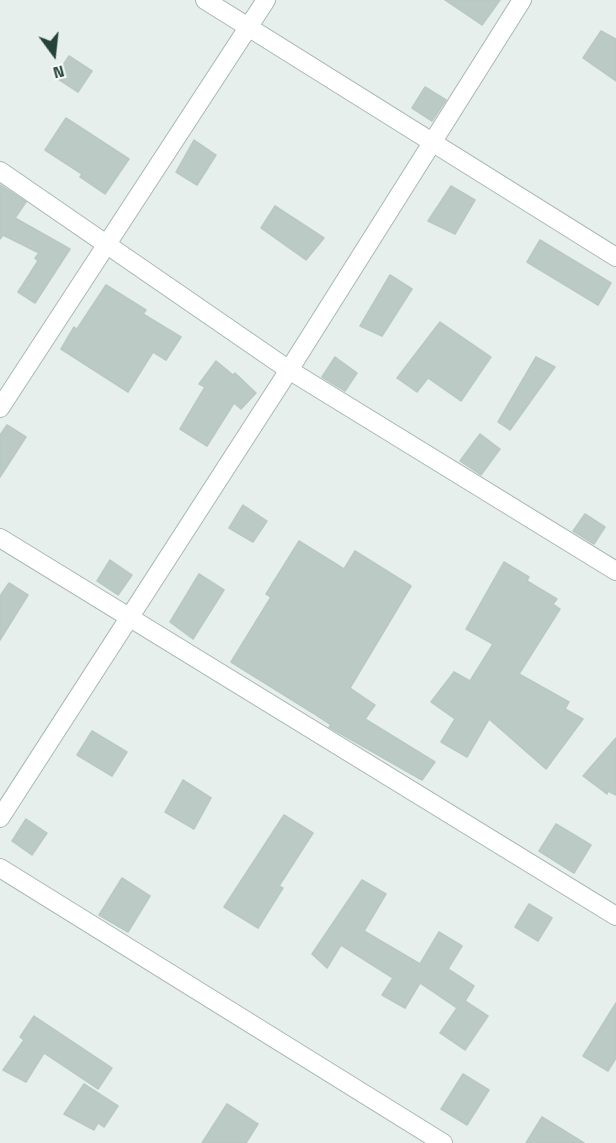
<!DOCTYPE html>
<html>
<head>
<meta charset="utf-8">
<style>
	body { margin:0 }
	#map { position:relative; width:616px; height:1143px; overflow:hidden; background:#e6efeb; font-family:"Space Grotesk",sans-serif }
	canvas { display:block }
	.north { position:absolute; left:24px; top:24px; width:60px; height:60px; -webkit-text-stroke:4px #f7fbf9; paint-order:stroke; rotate:165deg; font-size:16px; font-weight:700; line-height:24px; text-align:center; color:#24423a }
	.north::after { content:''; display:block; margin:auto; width:21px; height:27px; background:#24423a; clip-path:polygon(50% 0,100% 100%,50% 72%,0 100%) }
</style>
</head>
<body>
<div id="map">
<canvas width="616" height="1143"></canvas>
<div class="north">N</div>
</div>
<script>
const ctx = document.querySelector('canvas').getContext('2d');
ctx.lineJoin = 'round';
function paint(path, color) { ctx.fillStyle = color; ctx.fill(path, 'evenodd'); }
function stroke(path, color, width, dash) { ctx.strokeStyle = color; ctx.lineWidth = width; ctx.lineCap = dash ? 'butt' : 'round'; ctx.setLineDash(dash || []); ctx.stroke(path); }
const building = new Path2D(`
	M445,0h55l-18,25z
	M601,31l15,8v42l-33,-23z
	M69,56l23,15 -14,21 -23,-15z
	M425,87l21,13 -14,21 -20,-13z
	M66,118l63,41 -24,35 -25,-17 2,-3 -37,-24z
	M194,140l22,15 -19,30 -21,-13z
	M0,185l26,17 -11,16 55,31 -35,54 -17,-11 20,-31 -3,-3 4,-5 -36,-18 -3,4z
	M451,186l24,14 -20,34 -27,-13z
	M275,206l49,32 -18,22 -45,-32z
	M540,240l71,43 -13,22 -71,-43z
	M390,275l22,14 -30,47 -22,-10z
	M106,285l40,25 -3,4 38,23 -15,23 -13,-8 -25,40 -67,-43 13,-22 3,2z
	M440,322l51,35 -30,44 -33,-23 -11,14 -20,-14z
	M335,357l22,16 -12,18 -23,-14z
	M536,357l19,10 -45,63 -12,-8z
	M216,361l17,14 2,-2 21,20 -15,16 -7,-6 -27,43 -27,-17 25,-42 -6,-3z
	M7,425l19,12 -26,40v-42z
	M480,434l20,15 -19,26 -21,-14z
	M243,505l24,16 -14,21 -24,-14z
	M585,514l20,13 -11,17 -21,-13z
	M299,541l45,28 11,-18 56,35 -61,102 25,17 -10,14 70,43 -13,18 -93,-53 2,-2 -18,-12 -82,-51 40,-65 -5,-3z
	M110,560l22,15 -14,20 -21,-14z
	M504,562l25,15 -2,4 30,18 -4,5 7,5 -41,65 50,28 -4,7 18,10 -37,50 -57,-50 -22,38 -26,-15 14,-23 -24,-17 23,-30 16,9 23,-37 -27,-15z
	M199,574l25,16 -31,49 -23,-17z
	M9,583l19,12 -28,45v-44z
	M92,731l35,21 -15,24 -35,-21z
	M616,738v57l-8,-4 -1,3 -24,-18z
	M183,780l28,18 -17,31 -29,-17z
	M284,815l29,18 -34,53 4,2 -25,40 -34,-21z
	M26,819l21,14 -15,22 -20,-14z
	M556,824l35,21 -17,28 -35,-22z
	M122,878l28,18 -22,36 -29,-17z
	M362,880l24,14 -22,37 56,33 19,-32 23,14 -14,23 26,17 -9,15 23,15 -23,34 -25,-17 17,-25 -37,-25 -15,25 -23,-13 11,-17 -52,-33 -14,23 -15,-14z
	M529,904l23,14 -14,23 -23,-14z
	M616,1003v55l-8,13 -25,-15z
	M34,1016l78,52 -14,21 -54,-36 -18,29 -23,-12 21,-30 -4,-3z
	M463,1074l26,16 -22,35 -26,-16z
	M84,1084l34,22 -14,21 -6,-4 -4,7 -30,-16z
	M227,1104l31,20 -12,19h-44z
	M542,1117l42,26h-58z`);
paint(building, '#bbcac4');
stroke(building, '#b8c9c2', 1.5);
const minor = new Path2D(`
	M205,0l411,257
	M0,171l289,199 327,201
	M0,408l266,-408
	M0,538l616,378
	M0,818l289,-448 233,-370
	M0,868l443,275`);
stroke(minor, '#a8b8b2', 20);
stroke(minor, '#fff', 18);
</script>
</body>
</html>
